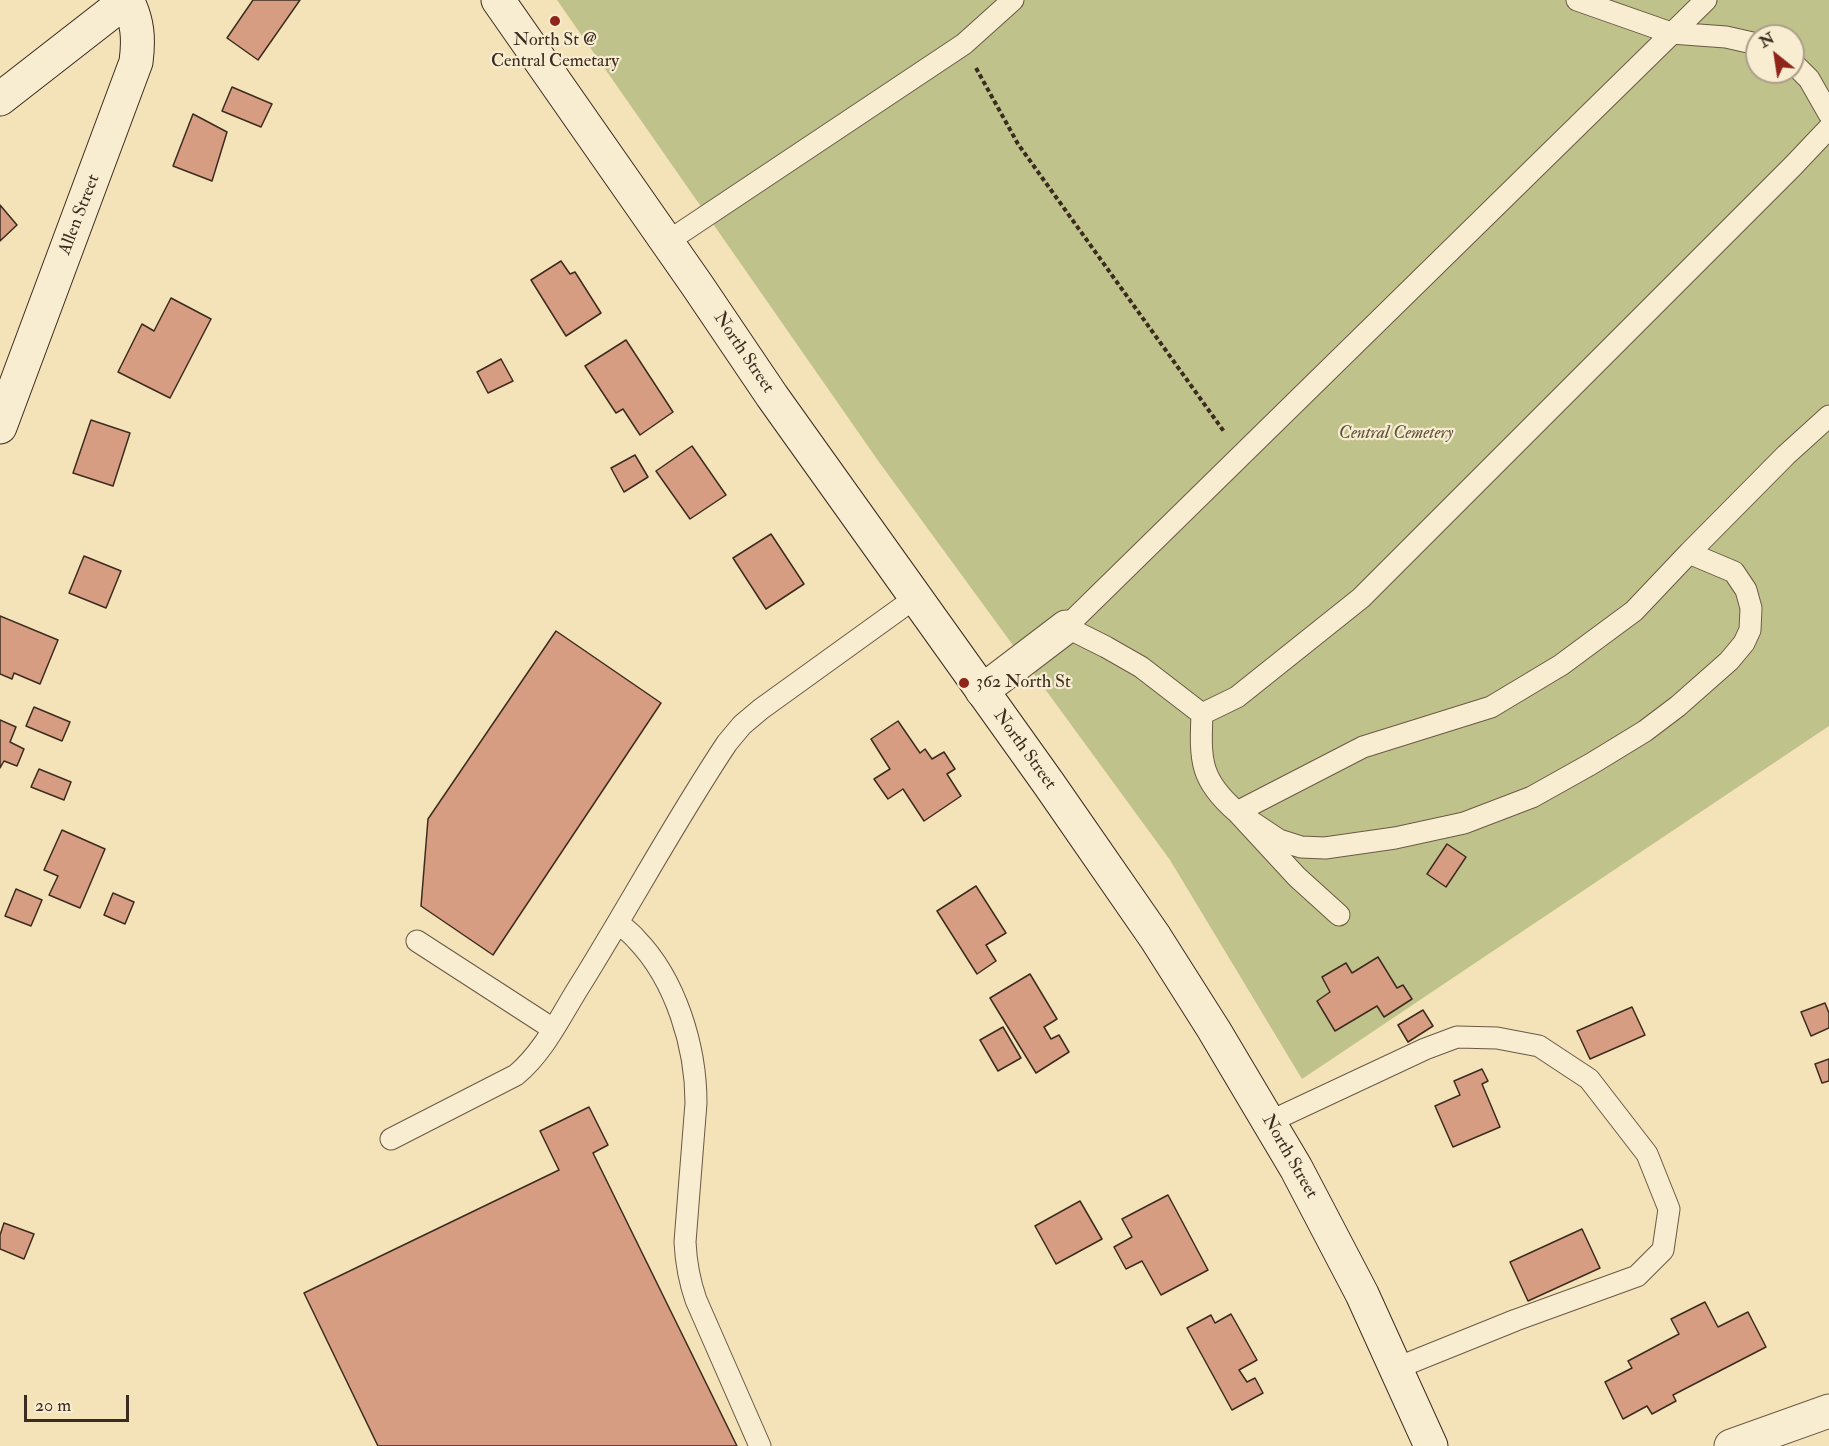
<!DOCTYPE html>
<html>
<head>
<meta charset="utf-8">
<style>
	body { margin:0 }
	#map { position:relative; width:1829px; height:1446px; overflow:hidden; background:#f4e2b8; font-family:"IM FELL Double Pica",serif }
	canvas { display:block }
	.north { position:absolute; left:1745px; top:24px; width:60px; height:60px; box-sizing:border-box; background:#f8ecd1; border:2px solid #ad9f8a; border-radius:50%; rotate:330deg; font-size:16px; font-weight:700; line-height:24px; text-align:center; color:#3c2c1f }
	.north::after { content:''; display:block; margin:auto; width:21px; height:27px; background:#8f2418; clip-path:polygon(50% 0,100% 100%,50% 72%,0 100%) }
	.scale { position:absolute; left:24px; top:1395px; width:105px; height:27px; box-sizing:border-box; border:3px solid #3c2c1f; border-top:0; padding-left:8px; font-size:18px; line-height:21px; white-space:nowrap; color:#3c2c1f; -webkit-text-stroke:4px #f8ecd1; paint-order:stroke }
</style>
</head>
<body>
<div id="map">
<canvas width="1829" height="1446"></canvas>
<div class="north">N</div>
<div class="scale">20 m</div>
</div>
<script>
const ctx = document.querySelector('canvas').getContext('2d');
ctx.lineJoin = 'round';
function paint(path, color) { ctx.fillStyle = color; ctx.fill(path, 'evenodd'); }
function stroke(path, color, width, dash) { ctx.strokeStyle = color; ctx.lineWidth = width; ctx.lineCap = dash ? 'butt' : 'round'; ctx.setLineDash(dash || []); ctx.stroke(path); }
function write(font, color, halo, rows, align = 'center') {
  ctx.font = font + ' "IM FELL Double Pica",serif'; ctx.lineWidth = 4.5; ctx.setLineDash([]); ctx.textBaseline = 'middle'; ctx.strokeStyle = halo; ctx.fillStyle = color; for (const [text, x, y, turn = 0] of rows) {
    ctx.save(); ctx.translate(x, y); ctx.rotate((+turn || 0) * Math.PI / 180); ctx.textAlign = isNaN(turn) ? turn : align; if (halo) ctx.strokeText(text, 0, 0); ctx.fillText(text, 0, 0); ctx.restore();
  }
}
paint(new Path2D(`
	M557,0h1272v726l-527,353 -132,-219 -291,-398zM1757,36h36v36h-36z`), '#c0c28b');
const building = new Path2D(`
	M253,0h47l-42,60 -31,-22z
	M232,87l40,17 -11,23 -39,-16z
	M193,114l34,18 -15,49 -39,-15z
	M0,205l17,20 -17,16z
	M561,261l9,13 5,-2 26,41 -35,23 -35,-56z
	M171,298l40,21 -41,79 -52,-26 24,-48 12,7z
	M626,340l47,72 -33,23 -17,-26 -7,4 -31,-47z
	M501,359l12,22 -25,12 -11,-21z
	M91,420l39,13 -17,53 -40,-13z
	M692,446l34,49 -36,24 -34,-48z
	M635,455l13,22 -24,15 -13,-24z
	M771,534l33,50 -38,25 -33,-51z
	M84,556l37,15 -15,37 -37,-15z
	M0,616l58,24 -18,44 -26,-11 -2,6 -12,-5z
	M556,631l105,72 -168,252 -72,-49 7,-87z
	M34,707l36,15 -8,19 -36,-15z
	M0,720l16,7 -6,15 14,7 -7,17 -13,-5 -4,7z
	M898,721l22,32 5,-4 7,10 12,-7 11,17 -8,5 14,22 -37,25 -21,-32 -15,10 -14,-20 16,-10 -19,-30z
	M39,769l32,13 -7,18 -33,-13z
	M62,830l43,19 -25,59 -31,-13 9,-19 -14,-6z
	M1447,844l19,13 -20,30 -19,-13z
	M976,886l30,47 -20,12 10,16 -19,13 -40,-63z
	M16,889l26,11 -11,26 -26,-10z
	M113,893l21,9 -9,22 -21,-9z
	M1378,957l19,31 6,-3 9,14 -28,18 -7,-11 -42,25 -18,-30 13,-9 -8,-15 24,-14 6,10z
	M1030,974l27,45 -13,8 7,12 8,-4 10,17 -33,21 -46,-75z
	M1825,1003l4,10v15l-18,8 -10,-24z
	M1632,1007l13,28 -55,24 -13,-28z
	M1423,1010l10,16 -25,16 -10,-17z
	M1003,1027l18,31 -23,13 -18,-31z
	M1829,1059v22l-7,2 -7,-19z
	M1482,1069l6,12 -6,3 18,43 -47,20 -18,-41 25,-11 -6,-14z
	M589,1107l19,38 -15,8 144,293h-359l-74,-153 255,-123 -19,-39z
	M1168,1195l40,75 -47,25 -19,-34 -16,8 -12,-22 18,-10 -10,-18z
	M1080,1201l22,38 -46,25 -21,-38z
	M4,1223l30,11 -10,25 -24,-10v-14z
	M1582,1229l18,39 -72,33 -18,-39z
	M1705,1302l13,25 30,-15 18,35 -93,48 3,6 -24,13 -5,-8 -24,13 -18,-37 27,-14 -4,-7 51,-27 -8,-15z
	M1231,1314l26,46 -18,10 8,12 8,-4 8,15 -31,17 -45,-82 24,-13 4,8z`);
paint(building, '#d79d83');
stroke(building, '#3c2c1f', 1.5);
const lane = new Path2D(`
	M1577,0l94,33 55,4 31,7
	M1793,63l16,16 20,35
	M667,242l297,-198 49,-44
	M1689,553l-55,58 -73,54 -70,42 -128,40 -126,65c-37,-32 -37,-51 -35,-98l-61,-47 -35,-20 -40,-20 640,-627
	M1202,714l35,-17 124,-99 432,-432 36,-38
	M1339,915l-42,-38 -60,-65 42,28 22,7 24,1 70,-10 69,-15 68,-26 59,-33 54,-33 33,-25 51,-45 15,-18 6,-13 1,-22 -5,-18 -12,-18 -45,-19 97,-98 43,-39
	M618,923c6,5 13,10 18,16 40,41 60,108 60,164l-11,139c1,21 4,38 11,58l64,146
	M417,941l136,88
	M1269,1122l156,-73 32,-12 40,1 42,8 50,33 58,75 22,55 -6,41 -26,26 -121,44 -119,48
	M391,1139l125,-64c29,-24 46,-62 66,-93 49,-79 93,-161 145,-239l15,-18 19,-16 154,-111`);
const street = new Path2D(`
	M982,691l84,-64
	M1731,1446l98,-35`);
const secondary = new Path2D(`
	M498,0l199,285 75,111 277,388 106,153 59,93 82,138 66,126 69,152
	M0,99l127,-99
	M0,427l136,-365c3,-23 2,-41 -9,-62`);
stroke(lane, '#6a5a45', 23);
stroke(street, '#6a5a45', 35);
stroke(secondary, '#3c2c1f', 35);
stroke(new Path2D(`
	M976,68l42,76 207,289`), '#3c2c1f', 4, [4.5, 3]);
stroke(lane, '#f8ecd1', 21);
stroke(street, '#f8ecd1', 33);
stroke(secondary, '#f8ecd1', 33);
for (const [x, y, r, color] of [
	[555,21,6,"#8f2418"],
	[964,683,6,"#8f2418"]
]) { const dot = new Path2D(); dot.arc(x, y, r, 0, 2 * Math.PI); ctx.fillStyle = color; ctx.fill(dot); stroke(dot, '#f8ecd1', 2); }
write('18px', '#3c2c1f', '#f8ecd1', [
	["North St @",555,41],
	["Central Cemetary",555,62],
	["362 North St",976,683,"left"]
]);
write('18px', '#3c2c1f', '#f8ecd1', [
	["Allen Street",80,215,-69],
	["North Street",743,353,56],
	["North Street",1024,750,54],
	["North Street",1289,1157,60]
]);
write('italic 18px', '#5d523a', '#f8ecd1', [
	["Central Cemetery",1396,434]
]);
</script>
</body>
</html>
